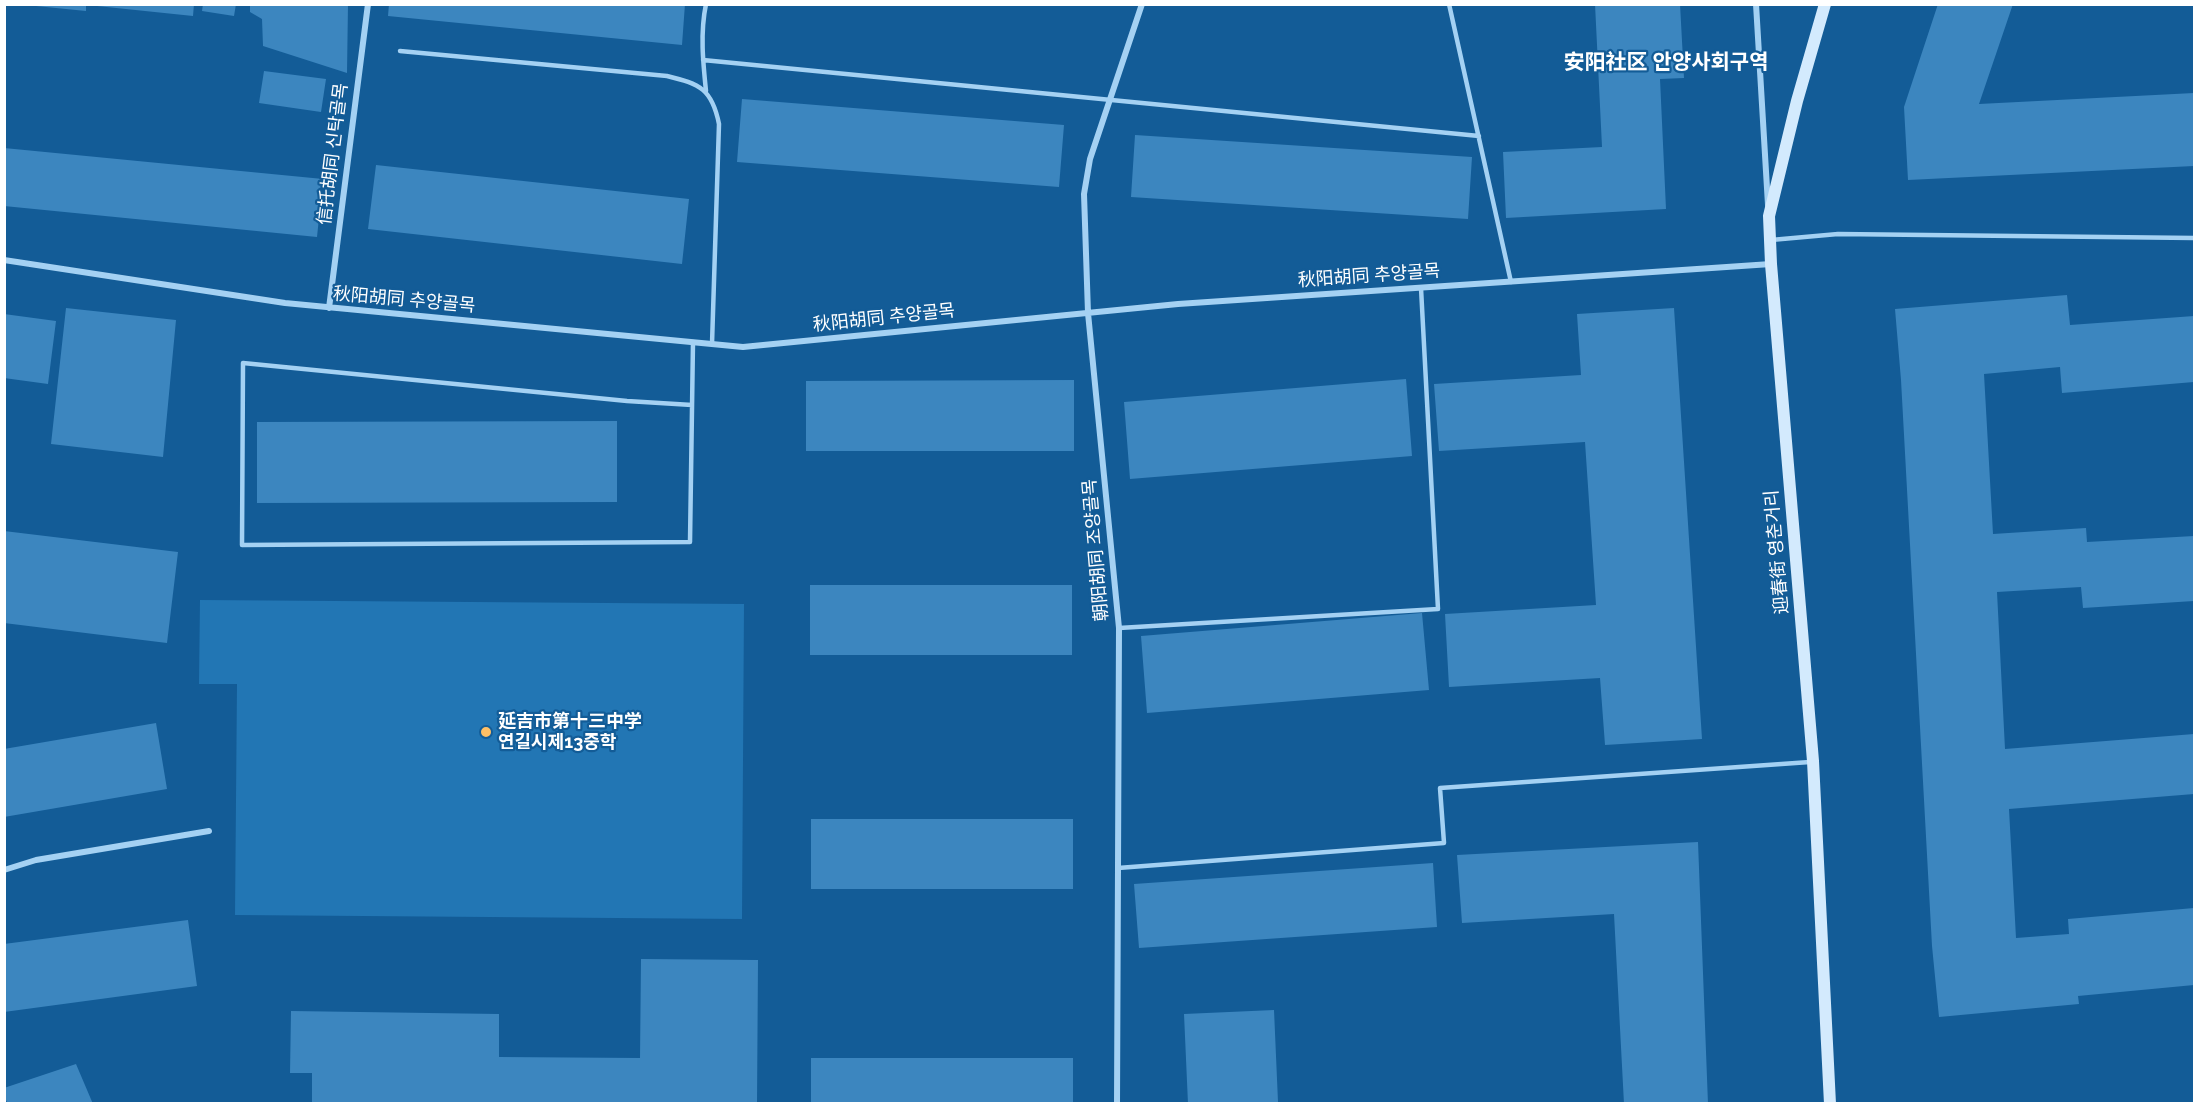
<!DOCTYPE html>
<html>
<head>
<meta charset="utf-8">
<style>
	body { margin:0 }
	#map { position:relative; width:2199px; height:1108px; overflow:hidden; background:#135c97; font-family:Raleway,sans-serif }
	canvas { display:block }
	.frame { position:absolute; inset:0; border:6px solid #fff; pointer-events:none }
</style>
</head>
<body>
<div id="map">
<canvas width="2199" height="1108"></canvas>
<div class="frame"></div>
</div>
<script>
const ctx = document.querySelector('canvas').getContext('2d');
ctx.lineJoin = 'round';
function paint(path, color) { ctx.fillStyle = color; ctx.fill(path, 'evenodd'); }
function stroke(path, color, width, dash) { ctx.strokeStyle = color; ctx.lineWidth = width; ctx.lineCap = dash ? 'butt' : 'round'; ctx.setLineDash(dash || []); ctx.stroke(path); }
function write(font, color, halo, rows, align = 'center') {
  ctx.font = font + ' Raleway,"Noto Sans SC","Noto Sans KR",sans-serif'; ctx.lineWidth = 4.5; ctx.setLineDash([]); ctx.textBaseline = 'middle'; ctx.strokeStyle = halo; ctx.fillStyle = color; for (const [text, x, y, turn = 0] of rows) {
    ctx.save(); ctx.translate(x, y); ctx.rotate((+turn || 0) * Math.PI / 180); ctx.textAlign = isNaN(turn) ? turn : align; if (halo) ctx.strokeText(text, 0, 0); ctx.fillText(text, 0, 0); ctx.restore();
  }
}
paint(new Path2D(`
	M200,600l544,4 -2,315 -507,-4 2,-231h-38z`), '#2276b4');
paint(new Path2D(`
	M36,4h50v7l-50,-5z
	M97,4h97l-1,12 -96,-10z
	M203,4h33l-2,12 -32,-5z
	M250,4h98l-1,69 -84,-27 -1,-27 -12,-7z
	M389,4h296l-3,41 -294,-29z
	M1595,4h85l4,74 -24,1 6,130 -160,9 -3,-66 99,-5z
	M1938,4h75l-34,100 215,-11v73l-286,14 -4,-73z
	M264,71l62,8 -5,33 -62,-9z
	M742,99l322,26 -5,62 -322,-25z
	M1135,135l337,22 -4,62 -337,-22z
	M4,148l319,31 -6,58 -313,-31z
	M376,165l313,34 -7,65 -314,-35z
	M2067,295l3,30 124,-9v66l-132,11 -2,-26 -76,7 9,160 93,-6 1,14 107,-6v65l-111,7 -2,-21 -84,5 8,157 189,-15v60l-185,15 7,129 53,-4 -1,-15 126,-11v77l-116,11 1,8 -140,13 -7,-71 -31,-566 -6,-71z
	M66,308l110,12 -13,137 -112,-13z
	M1674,308l28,431 -97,6 -5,-67 -151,9 -4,-73 151,-9 -11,-163 -146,9 -5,-67 147,-9 -4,-61z
	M4,314l52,7 -8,63 -44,-6z
	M1406,379l6,77 -282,23 -6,-77z
	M1074,380v71h-268v-70z
	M617,421v81l-360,1v-81z
	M4,531l174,21 -11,91 -163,-20z
	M810,585h262v70h-262z
	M1422,613l7,77 -282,23 -6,-77z
	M156,723l11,66 -163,28v-68z
	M811,819h262v70h-262z
	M1698,842l10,262h-84l-10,-190 -152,9 -5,-68z
	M1433,863l4,64 -298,21 -5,-64z
	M188,920l9,66 -193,26v-68z
	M641,959l117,1 -1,144h-445v-31h-22l1,-62 208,3v43l141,1z
	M1274,1010l4,92 -90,2 -4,-90z
	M811,1058h262v46h-262z
	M76,1064l17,40h-85l-4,-7v-9z`), '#3c86bf');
stroke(new Path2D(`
	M1449,4l62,278
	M400,51l267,25c33,8 45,13 52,48l-7,220
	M703,60l776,76
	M706,91c-3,-29 -6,-58 0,-87
	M1771,240l67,-6 356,4
	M692,405l-65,-4 -384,-38 -1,182 448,-3 3,-200
	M1119,628l319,-19 -17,-321
	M1118,868l326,-25 -4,-55 370,-26`), '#a4d1f3', 4.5);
stroke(new Path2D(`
	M1756,4l12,201
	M4,260l281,43 458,44 435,-43 593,-40
	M329,308l39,-304
	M4,870l32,-10 173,-29
	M1117,1104l2,-476 -31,-315 -4,-119 6,-35 52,-155`), '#a4d1f3', 6);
stroke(new Path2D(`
	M1825,4l-28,97 -28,115 2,48 42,497 17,343`), '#d3eafd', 12);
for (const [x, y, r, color] of [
	[486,732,6,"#ffc066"]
]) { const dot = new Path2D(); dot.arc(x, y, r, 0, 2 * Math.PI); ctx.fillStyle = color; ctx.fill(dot); stroke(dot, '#135c97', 2); }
write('18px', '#fff', '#135c97', [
	["信托胡同 신탁골목",333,154,-83],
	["秋阳胡同 추양골목",1369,276,-4],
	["秋阳胡同 추양골목",404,300,5],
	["秋阳胡同 추양골목",884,318,-6],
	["朝阳胡同 조양골목",1096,550,-95],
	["迎春街 영춘거리",1777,552,-95]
]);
write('bold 18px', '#fff', '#135c97', [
	["延吉市第十三中学",498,722],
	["연길시제13중학",498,743]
], 'left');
write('bold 21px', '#fff', '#135c97', [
	["安阳社区 안양사회구역",1666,63]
]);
</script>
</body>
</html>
